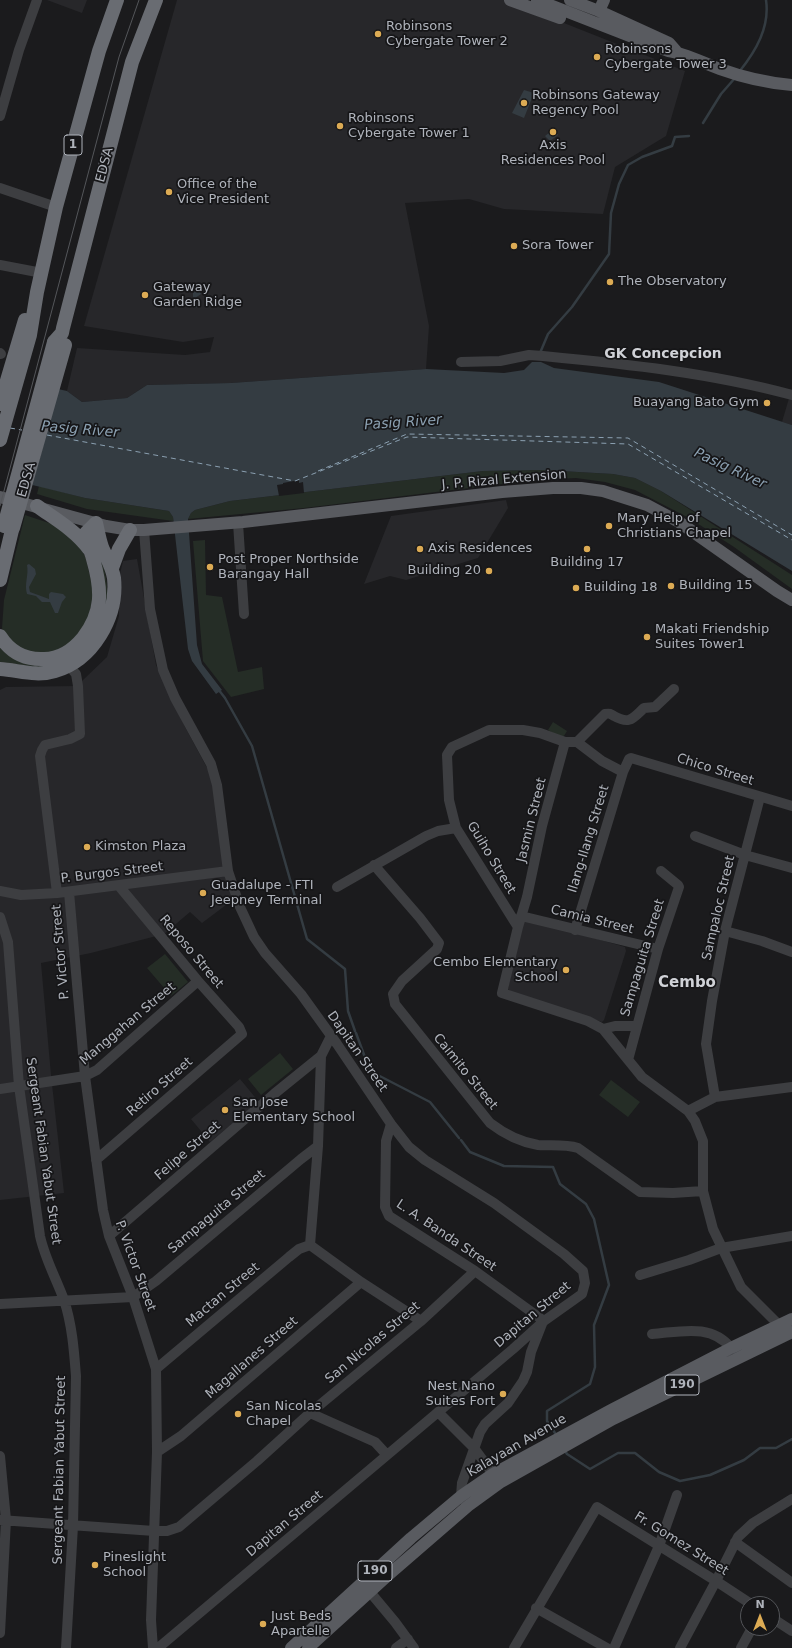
<!DOCTYPE html>
<html>
<head>
<meta charset="utf-8">
<style>
	body { margin:0 }
	#map { position:relative; width:792px; height:1648px; overflow:hidden; background:#1b1b1d; font-family:"DejaVu Sans",sans-serif }
	canvas { display:block }
	.north { position:absolute; left:740px; top:1596px; width:40px; height:40px; box-sizing:border-box; background:#161618; border:1px solid #535559; border-radius:50%; rotate:0deg; font-size:11px; font-weight:700; line-height:16px; text-align:center; color:#afb3bb }
	.north::after { content:''; display:block; margin:auto; width:14px; height:18px; background:#dcab54; clip-path:polygon(50% 0,100% 100%,50% 72%,0 100%) }
</style>
</head>
<body>
<div id="map">
<canvas width="792" height="1648"></canvas>
<div class="north">N</div>
</div>
<script>
const ctx = document.querySelector('canvas').getContext('2d');
ctx.lineJoin = 'round';
function paint(path, color) { ctx.fillStyle = color; ctx.fill(path, 'evenodd'); }
function stroke(path, color, width, dash) { ctx.strokeStyle = color; ctx.lineWidth = width; ctx.lineCap = dash ? 'butt' : 'round'; ctx.setLineDash(dash || []); ctx.stroke(path); }
function write(font, color, halo, rows, align = 'center') {
  ctx.font = font + ' "DejaVu Sans",sans-serif'; ctx.lineWidth = 3.5; ctx.setLineDash([]); ctx.textBaseline = 'middle'; ctx.strokeStyle = halo; ctx.fillStyle = color; for (const [text, x, y, turn = 0] of rows) {
    ctx.save(); ctx.translate(x, y); ctx.rotate((+turn || 0) * Math.PI / 180); ctx.textAlign = isNaN(turn) ? turn : align; if (halo) ctx.strokeText(text, 0, 0); ctx.fillText(text, 0, 0); ctx.restore();
  }
}
paint(new Path2D(`
	M47,0h40l-5,13z
	M177,0h329l179,71 -19,65 -51,31 -12,47 -99,-5 -35,-10 -64,4 24,123 -3,43 -195,14 -84,2 -20,13 -45,4 -15,-11 10,-43 108,7 25,-3 4,-15 -31,5 -99,-16z
	M790,395l2,1v29l-10,-3z
	M506,500l2,8 -30,50 -72,22 -16,-4 -26,8 27,-68z
	M137,559l19,106 29,62 27,50 22,122 -32,24 -12,-11 -26,22 -73,19 -50,10 10,112 13,118 -64,7v-510l6,-3 72,-1 5,-6 24,-23 12,-41 -1,-34 5,-21z
	M528,919l97,28 1,4 -22,69 -2,2 -91,-30 -3,-3 14,-68z
	M240,1079l19,23 -49,40 -19,-23z`), '#27272a');
paint(new Path2D(`
	M543,470l70,4 22,4 26,13 131,84v14l-58,-42 -45,-29 -54,-28 -30,-8 -29,-4 -41,2 -231,28 -116,11 3,-6 4,-3 35,-9 253,-30z
	M39,486l46,12 84,13 4,6v4l-86,-12 -50,-15z
	M25,515l27,9 12,7 15,15 6,10 9,36 -7,33 -17,18 -17,9h-22l-13,-5 -14,-13 -2,-6 2,-28z
	M205,540l1,55 16,2 16,75 24,-5 2,22 -33,8 -28,-36 -10,-120z
	M93,541h2c4,7 5,15 8,23 9,34 6,63 -22,87 -10,8 -20,13 -32,16 -14,2 -34,-4 -49,-5v-15c11,14 30,19 47,17 38,-5 63,-46 56,-82 -2,-11 -11,-33 -10,-41z
	M553,722l14,9 -5,8 -14,-9z
	M165,954l23,28 -17,14 -24,-28z
	M280,1053l13,16 -32,26 -13,-16z
	M611,1080l29,22 -12,15 -29,-22z`), '#252d26');
paint(new Path2D(`
	M524,90l10,3 -10,25 -12,-5z
	M554,129l4,6 -8,6 -5,-5z
	M198,289l2,1 1,4 -6,4v3l3,3v3l-4,1v-4h-5v-3l4,-3v-5z
	M532,362h9l13,6 105,14 133,43v146l-131,-80 -26,-13 -22,-4 -70,-4 -60,1 -253,30 -35,9 -4,3 -3,6 9,126 5,19 20,26 -6,4 -24,-33 -4,-12 -15,-132 -4,-6 -84,-13 -85,-21v-101l67,15 15,11 45,-4 20,-13 84,-2 195,-14 78,4 20,-3z
	M29,564l6,5 1,5 -7,13 1,5 19,7v-5l2,-2 12,2 3,3 -4,5 -4,11h-3l-5,-11h-8l-6,-6 -9,-2c-3,-10 2,-19 0,-29z`), '#343c42');
paint(new Path2D(`
	M0,374l59,13 -27,100 -32,-8z
	M299,480v3l4,-1 1,11 -25,3 -2,-11 6,-1v-1z`), '#1b1b1d');
stroke(new Path2D(`
	M739,72c17,-21 31,-45 27,-72
	M703,123l18,-29 14,-16
	M540,353l8,-19 24,-27 37,-53 2,-41 8,-29 9,-19 14,-8 30,-11 3,-9 14,-1
	M218,689l7,9 27,48 55,193 38,30 3,42 7,20
	M356,1033l14,38 60,31 29,36
	M461,1140l9,12 34,14 49,1 7,17 26,20 8,15 15,66 -15,40 1,42 -5,17 -43,27v10l10,15
	M565,1451l2,3 23,15 28,-16h17l24,19 21,9 30,-6 34,-15 16,-12h16l16,-9`), '#343c42', 2.5);
stroke(new Path2D(`
	M10,428l12,2
	M47,435l248,46 112,-44 221,7 164,96
	M318,471l89,-37 221,4 164,97`), '#8ba0b1', 1, [5, 4]);
stroke(new Path2D(`
	M0,116l19,-66 18,-50
	M0,188l56,19
	M0,265l42,8
	M0,353l1,1
	M461,362l39,-1 29,-6 14,1c83,8 168,17 249,39
	M238,523l6,91
	M144,530l6,79 13,61 12,28 36,66 6,21 11,86 12,36 14,30 11,16 36,41 36,50 54,80 18,23 16,13 69,43 70,51 19,17 2,12 -3,11 -38,27 -31,28 -355,299
	M565,742l-23,84 -15,71 -9,30 -16,66 86,28 15,8 39,48 46,34 7,10 8,20v50l10,38 28,58 38,38
	M577,742l28,-28c5,-1 6,0 9,2 16,9 19,2 30,-8l11,-1 19,-18
	M695,836l50,19 47,13
	M374,865l46,53 19,25 -2,6 -35,32 -9,13 2,10 95,119c13,10 30,19 48,22 13,1 27,-1 40,3l62,44 33,1 30,-2
	M337,887l89,-51 12,-5 18,-3
	M0,891l21,4 36,-2 171,-22
	M69,892l16,184 18,134 6,26 24,61 23,72 1,83 -6,168 2,28
	M57,893l-17,-137 2,-6 3,-5 25,-6 10,-5 -2,-48 -2,-12 -8,-9
	M521,916l137,33
	M0,917l8,25 11,144 21,150c5,23 16,42 24,64 8,24 10,50 12,76l-3,150 -7,122
	M518,927l-62,-99 -7,-28 -2,-45 5,-8 37,-17h34l17,3 25,9h12l25,19 21,11
	M575,930l48,-158 6,-13 2,-1 161,48
	M725,931l37,10 30,11
	M603,1029l12,-3h21
	M628,1060l30,-111 21,-62 -1,-2 -17,-14
	M0,1089l85,-13 12,-6 101,-89
	M715,1097l-9,-53 6,-43 13,-70 35,-134
	M688,1111l27,-14 77,-10
	M391,1124l-5,17 -1,66 4,9 86,55 69,50
	M96,1160l146,-126 -3,-7 -41,-46 -79,-95
	M109,1236l165,-142 47,-38
	M310,1245l8,-99 3,-90 10,-20
	M310,1245l51,37 60,39
	M640,1275l49,-15 32,-12 71,-12
	M0,1304l133,-7 23,-16 145,-122 17,-13
	M652,1334c28,-2 59,-11 79,14
	M156,1369l133,-112 10,-8 11,-4
	M438,1412l36,36 19,26
	M310,1413l65,29 12,13
	M157,1452l24,-16 180,-154
	M0,1456l6,64 -6,113
	M464,1500l-3,-4 1,-13 18,-51 5,-8 23,-21 15,-22 4,-9 4,-20 11,-28
	M0,1520l154,11h13l12,-4 78,-66 53,-48 111,-92 54,-50
	M735,1542l57,41
	M370,1592l25,30 19,26
	M536,1608l71,40
	M772,1618l20,13
	M396,1648l12,-9
	M514,1648l83,-141 119,74 35,23
	M614,1648l45,-102 18,-51
	M680,1648l36,-67 22,-44 15,-14 39,-24
	M741,1648l11,-20`), '#3d3e41', 10);
stroke(new Path2D(`
	M510,0l50,18
	M537,0l131,51c17,2 35,12 52,18 22,8 48,14 72,16
	M570,0l29,11 70,32 7,8
	M599,11l5,-11
	M0,497l106,29 24,4h14l99,-8 259,-30 51,-4h28l22,3 44,14 32,17 98,69 15,9
	M291,1648l120,-110 50,-42 32,-22 118,-64 120,-62 61,-29
	M308,1648l78,-71 82,-71 33,-24 112,-63 179,-87`), '#595b60', 12);
stroke(new Path2D(`
	M54,342l8,-9 1,-5 69,-266 24,-62
	M0,404l25,-84
	M0,440l30,-105 7,-43 19,-85 43,-156 18,-51
	M37,506c18,13 38,24 52,43
	M112,568l7,-19 11,-19
	M0,580l12,-50
	M0,636c10,16 25,24 44,23 15,0 29,-9 39,-21 20,-26 19,-48 10,-79 -2,-9 -7,-16 -7,-26l10,-10
	M0,669c18,1 36,8 55,2 38,-11 63,-54 59,-93 -2,-12 -8,-21 -12,-31 -3,-8 -4,-16 -6,-24`), '#696c72', 14);
stroke(new Path2D(`
	M0,506l119,-449 20,-57`), '#54565a', 1);
stroke(new Path2D(`
	M4,526l50,-184
	M13,528l52,-183`), '#696c72', 14);
for (const [x, y, r, color] of [
	[378,34,4,"#dcab54"],
	[597,57,4,"#dcab54"],
	[524,103,4,"#dcab54"],
	[340,126,4,"#dcab54"],
	[553,132,4,"#dcab54"],
	[169,192,4,"#dcab54"],
	[514,246,4,"#dcab54"],
	[610,282,4,"#dcab54"],
	[145,295,4,"#dcab54"],
	[767,403,4,"#dcab54"],
	[609,526,4,"#dcab54"],
	[420,549,4,"#dcab54"],
	[587,549,4,"#dcab54"],
	[210,567,4,"#dcab54"],
	[489,571,4,"#dcab54"],
	[671,586,4,"#dcab54"],
	[576,588,4,"#dcab54"],
	[647,637,4,"#dcab54"],
	[87,847,4,"#dcab54"],
	[203,893,4,"#dcab54"],
	[566,970,4,"#dcab54"],
	[225,1110,4,"#dcab54"],
	[503,1394,4,"#dcab54"],
	[238,1414,4,"#dcab54"],
	[95,1565,4,"#dcab54"],
	[263,1624,4,"#dcab54"]
]) { const dot = new Path2D(); dot.arc(x, y, r, 0, 2 * Math.PI); ctx.fillStyle = color; ctx.fill(dot); stroke(dot, '#161618', 1.5); }
for (const [x, y, w] of [
	[73,145,18],
	[682,1385,34],
	[375,1571,34]
]) { const box = new Path2D(); box.roundRect(x - w / 2, y - 10, w, 20, 3); ctx.fillStyle = '#161618'; ctx.fill(box); stroke(box, '#afb3bb', 1); }
write('bold 12px', '#afb3bb', null, [
	["1",73,145],
	["190",682,1385],
	["190",375,1571]
]);
write('13px', '#afb3bb', '#161618', [
	["Robinsons",386,27],
	["Cybergate Tower 2",386,42],
	["Robinsons",605,50],
	["Cybergate Tower 3",605,65],
	["Robinsons Gateway",532,96],
	["Regency Pool",532,111],
	["Robinsons",348,119],
	["Cybergate Tower 1",348,134],
	["Axis",553,146,"center"],
	["Residences Pool",553,161,"center"],
	["Office of the",177,185],
	["Vice President",177,200],
	["Sora Tower",522,246],
	["The Observatory",618,282],
	["Gateway",153,288],
	["Garden Ridge",153,303],
	["Buayang Bato Gym",759,403,"right"],
	["Mary Help of",617,519],
	["Christians Chapel",617,534],
	["Axis Residences",428,549],
	["Post Proper Northside",218,560],
	["Barangay Hall",218,575],
	["Building 17",587,563,"center"],
	["Building 20",481,571,"right"],
	["Building 15",679,586],
	["Building 18",584,588],
	["Makati Friendship",655,630],
	["Suites Tower1",655,645],
	["Kimston Plaza",95,847],
	["Guadalupe - FTI",211,886],
	["Jeepney Terminal",211,901],
	["Cembo Elementary",558,963,"right"],
	["School",558,978,"right"],
	["San Jose",233,1103],
	["Elementary School",233,1118],
	["Nest Nano",495,1387,"right"],
	["Suites Fort",495,1402,"right"],
	["San Nicolas",246,1407],
	["Chapel",246,1422],
	["Pineslight",103,1558],
	["School",103,1573],
	["Just Beds",271,1617],
	["Apartelle",271,1632]
], 'left');
write('13px', '#afb3bb', '#161618', [
	["EDSA",105,165,-75],
	["EDSA",27,480,-74],
	["J. P. Rizal Extension",504,480,-5],
	["Chico Street",715,770,17],
	["Jasmin Street",532,820,-76],
	["Ilang-Ilang Street",589,839,-73],
	["Guiho Street",491,858,59],
	["P. Burgos Street",112,873,-7],
	["Sampaloc Street",719,908,-77],
	["Camia Street",592,920,14],
	["P. Victor Street",61,952,-95],
	["Reposo Street",191,952,50],
	["Sampaguita Street",643,958,-73],
	["Manggahan Street",128,1024,-40],
	["Dapitan Street",357,1052,55],
	["Caimito Street",465,1072,51],
	["Retiro Street",160,1087,-41],
	["Sergeant Fabian Yabut Street",43,1151,82],
	["Felipe Street",188,1151,-41],
	["Sampaguita Street",217,1212,-40],
	["L. A. Banda Street",446,1236,34],
	["P. Victor Street",135,1266,70],
	["Mactan Street",223,1295,-40],
	["Dapitan Street",533,1315,-40],
	["San Nicolas Street",373,1343,-40],
	["Magallanes Street",252,1358,-41],
	["Kalayaan Avenue",517,1446,-30],
	["Sergeant Fabian Yabut Street",60,1470,-89],
	["Dapitan Street",285,1524,-40],
	["Fr. Gomez Street",681,1544,32]
]);
write('bold 14px', '#d0d2d7', '#161618', [
	["GK Concepcion",663,354]
]);
write('italic 14px', '#8ba0b1', '#161618', [
	["Pasig River",403,423,-4],
	["Pasig River",80,430,5],
	["Pasig River",730,469,25]
]);
write('bold 15px', '#d0d2d7', '#161618', [
	["Cembo",687,983]
]);
</script>
</body>
</html>
